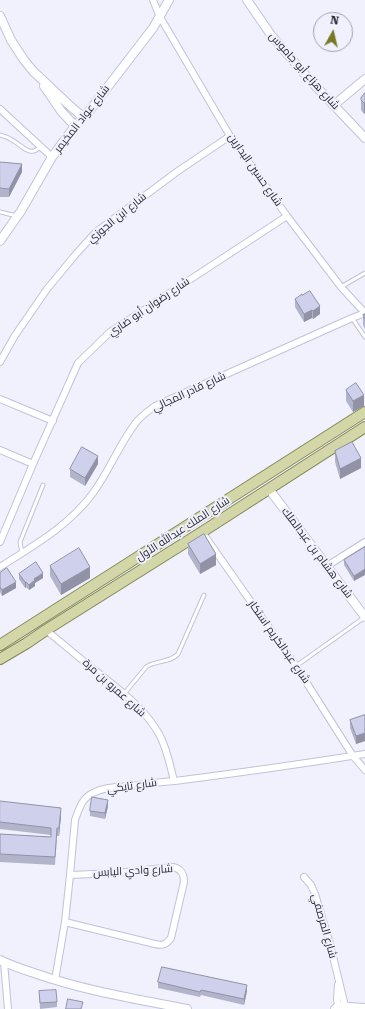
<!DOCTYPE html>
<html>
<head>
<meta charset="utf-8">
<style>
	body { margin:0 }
	#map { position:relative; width:365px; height:1009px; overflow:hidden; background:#f0f1fc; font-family:"Roboto Serif",serif }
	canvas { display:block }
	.north { position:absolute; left:313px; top:12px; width:40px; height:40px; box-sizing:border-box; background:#f0f1fc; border:1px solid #a0a1ac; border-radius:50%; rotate:8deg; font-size:11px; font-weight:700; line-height:16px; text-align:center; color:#282933 }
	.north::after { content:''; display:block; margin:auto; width:14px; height:18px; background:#777a23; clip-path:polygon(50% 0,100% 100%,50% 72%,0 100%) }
</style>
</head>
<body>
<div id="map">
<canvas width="365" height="1009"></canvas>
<div class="north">N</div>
</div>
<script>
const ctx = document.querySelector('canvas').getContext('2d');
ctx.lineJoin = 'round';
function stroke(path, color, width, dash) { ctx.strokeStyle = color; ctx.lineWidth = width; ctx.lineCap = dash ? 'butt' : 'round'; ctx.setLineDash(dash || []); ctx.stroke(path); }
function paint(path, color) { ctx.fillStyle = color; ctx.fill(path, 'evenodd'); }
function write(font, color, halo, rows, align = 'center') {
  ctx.font = font + ' "Roboto Serif",Cairo,serif'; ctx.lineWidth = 4; ctx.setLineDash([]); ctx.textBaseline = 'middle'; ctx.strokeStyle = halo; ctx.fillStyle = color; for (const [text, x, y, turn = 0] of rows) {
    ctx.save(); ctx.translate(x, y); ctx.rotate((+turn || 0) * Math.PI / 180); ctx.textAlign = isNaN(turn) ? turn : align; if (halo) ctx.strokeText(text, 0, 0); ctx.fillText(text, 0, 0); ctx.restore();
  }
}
const service = new Path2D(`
	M0,135c4,1 9,3 12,5 10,5 18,18 28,7
	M0,212l17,4
	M341,287l24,-14
	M352,318l13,19
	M22,553l-2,-11 23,-57
	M296,666l69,-49
	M124,694l22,-27c10,-7 24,-4 32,-13l26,-59`);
const minor = new Path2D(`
	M0,109l52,48
	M0,362l14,-25 33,-48 29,-35 20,-22 82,-61 52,-35
	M0,399l53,22
	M0,450l33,14
	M202,532l94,134 57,90 12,14
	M0,542l33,-78 45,-101 32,-31 177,-116
	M327,566l38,-24
	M0,567c33,-21 70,-42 93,-74 17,-23 27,-51 45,-73 5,-5 11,-10 17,-14l197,-88 13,-5 -24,-26 -54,-71 -57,-80 -70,-119 -7,-17
	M46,630c18,15 36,30 55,45 21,17 44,34 58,59 8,14 11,31 15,47
	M304,877l7,8 4,9 15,50 15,62
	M65,922l90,22c8,2 12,0 16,-6l13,-56c0,-9 -3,-13 -11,-15l-56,6 -47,2
	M4,962l4,47
	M55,980l10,-58 5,-47 5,-55c4,-11 7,-22 18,-27 11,-6 24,-6 36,-7 15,-2 30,-4 46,-5 63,-8 127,-17 190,-27
	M338,985l-1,14 1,7`);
const tertiary = new Path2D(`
	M247,0l24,35 37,43 57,60
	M0,16l11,24 13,20 9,11 36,34 14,12
	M44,86l17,25 14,15
	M334,105l31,-26
	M0,241l21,-30 31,-54 23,-31 15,-16 63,-82 16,-28
	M269,489l96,128
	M0,960c12,6 25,10 37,14 49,17 99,25 150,35
	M348,1007l17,1
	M335,1009c4,-4 10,-4 14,0`);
const primary = new Path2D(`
	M0,645l365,-233
	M0,659l27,-16 19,-13 156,-98 163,-105`);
stroke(service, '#c0c2dc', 5);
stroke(minor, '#c0c2dc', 8);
stroke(tertiary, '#c0c2dc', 10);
stroke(primary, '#848757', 12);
stroke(service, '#fff', 3);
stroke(minor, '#fff', 6);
stroke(tertiary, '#fff', 8);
stroke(primary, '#d3d6a6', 10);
paint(new Path2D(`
	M365,93l-1,21 -3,-4v-12z
	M0,162l22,10 -13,25h-9z
	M295,299l25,15 -7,5 -1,-1 -8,4 -9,-15z
	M365,314v15l-2,-4v-10z
	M346,390l18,16 -11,6 -7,-11z
	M335,451l26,17 -21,11 -5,-17z
	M98,464l-13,22 -15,-9v-8z
	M188,544l28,21 -16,9 -12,-20z
	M365,547l-11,34 -10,-16v-5z
	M50,566l40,12 -29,17 -11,-19z
	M0,573l16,15 -14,8 -2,-4z
	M19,574l24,4 -8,5v3l-6,4 -3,-3 -1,1 -6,-9z
	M365,715v26l-9,3 -6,-16v-8z
	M0,801l61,15 -2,20h-2l-2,29 -55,-3v-28l51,3v-2l-51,-6z
	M108,806l-3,13 -15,-3v-5z
	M158,982l89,9 -3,14 -43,-10 -1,2 -42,-9z
	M39,991l18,11v5l-17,2z`), '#b2b4cb');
paint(new Path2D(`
	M364,103h1v10l-1,1z
	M22,164v8l-13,25v-8z
	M320,306v8l-7,5v-8z
	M312,310v8l-8,4v-8z
	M364,395v11l-11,6v-11z
	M98,456v8l-13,22v-8z
	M361,458v10l-21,11v-10z
	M216,554v11l-16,9v-10z
	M90,567v11l-29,17v-11z
	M365,569v6l-11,6v-5z
	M43,573v5l-8,5v3l-6,4v-5l5,-6z
	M16,582v6l-14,8v-6z
	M25,582h1v5l-1,1z
	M365,733v8l-9,3v-8z
	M108,800v6l-3,13v-6z
	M61,808v8l-2,20v-8z
	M247,985v6l-3,14v-6z`), '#9192a5');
const building = new Path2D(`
	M365,93v10h-1l-3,-3v-2z
	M0,162l22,2 -13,25 -9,-1z
	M310,291l10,15 -7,5 -1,-1 -8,4 -9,-15 7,-5v1z
	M365,314v5l-2,-4z
	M356,383l8,12 -11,6 -7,-11z
	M352,442l9,16 -21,11 -5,-18z
	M82,447l16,9 -13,22 -15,-9z
	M204,534l12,20 -16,10 -12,-20z
	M365,547v22l-11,7 -10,-16z
	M79,548l11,19 -29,17 -11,-18z
	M36,562l7,11 -9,6 1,1 -6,5 -3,-3h-1l-6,-8z
	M7,568l9,14 -14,8 -2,-3v-14z
	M365,715v18l-9,3 -6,-16z
	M92,797l16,3 -3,13 -15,-2z
	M0,801l61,7 -2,20h-2l-2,29 -55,-3v-20l51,3v-9l-51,-6z
	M162,967l85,18 -3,14 -43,-9 -1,2 -42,-10z
	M56,990l1,12 -17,1 -1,-12z
	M68,999l15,3 -2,7h-15z`);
paint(building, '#cfd1ec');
stroke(building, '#9192a5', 1);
write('11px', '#282933', '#f0f1fc', [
	["شارع هزاع أبو جاموس",304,71,48],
	["شارع عواد المخيمر",82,119,-52],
	["شارع حسين البدارين",255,170,55],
	["شارع ابن الجوزي",117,218,-39],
	["شارع رضوان أبو ضاري",149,307,-34],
	["شارع قادر المجالي",189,392,-25],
	["شارع الملك عبدالله الأول",183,529,-33],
	["شارع هشام بن عبدالملك",317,553,53],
	["شارع عبدالكريم استكار",279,642,55],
	["شارع عمرو بن مرة",114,688,42],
	["شارع تايكي",132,786,-8],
	["شارع وادي اليابس",133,871,-3],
	["شارع المرصفي",324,926,74]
]);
</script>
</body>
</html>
